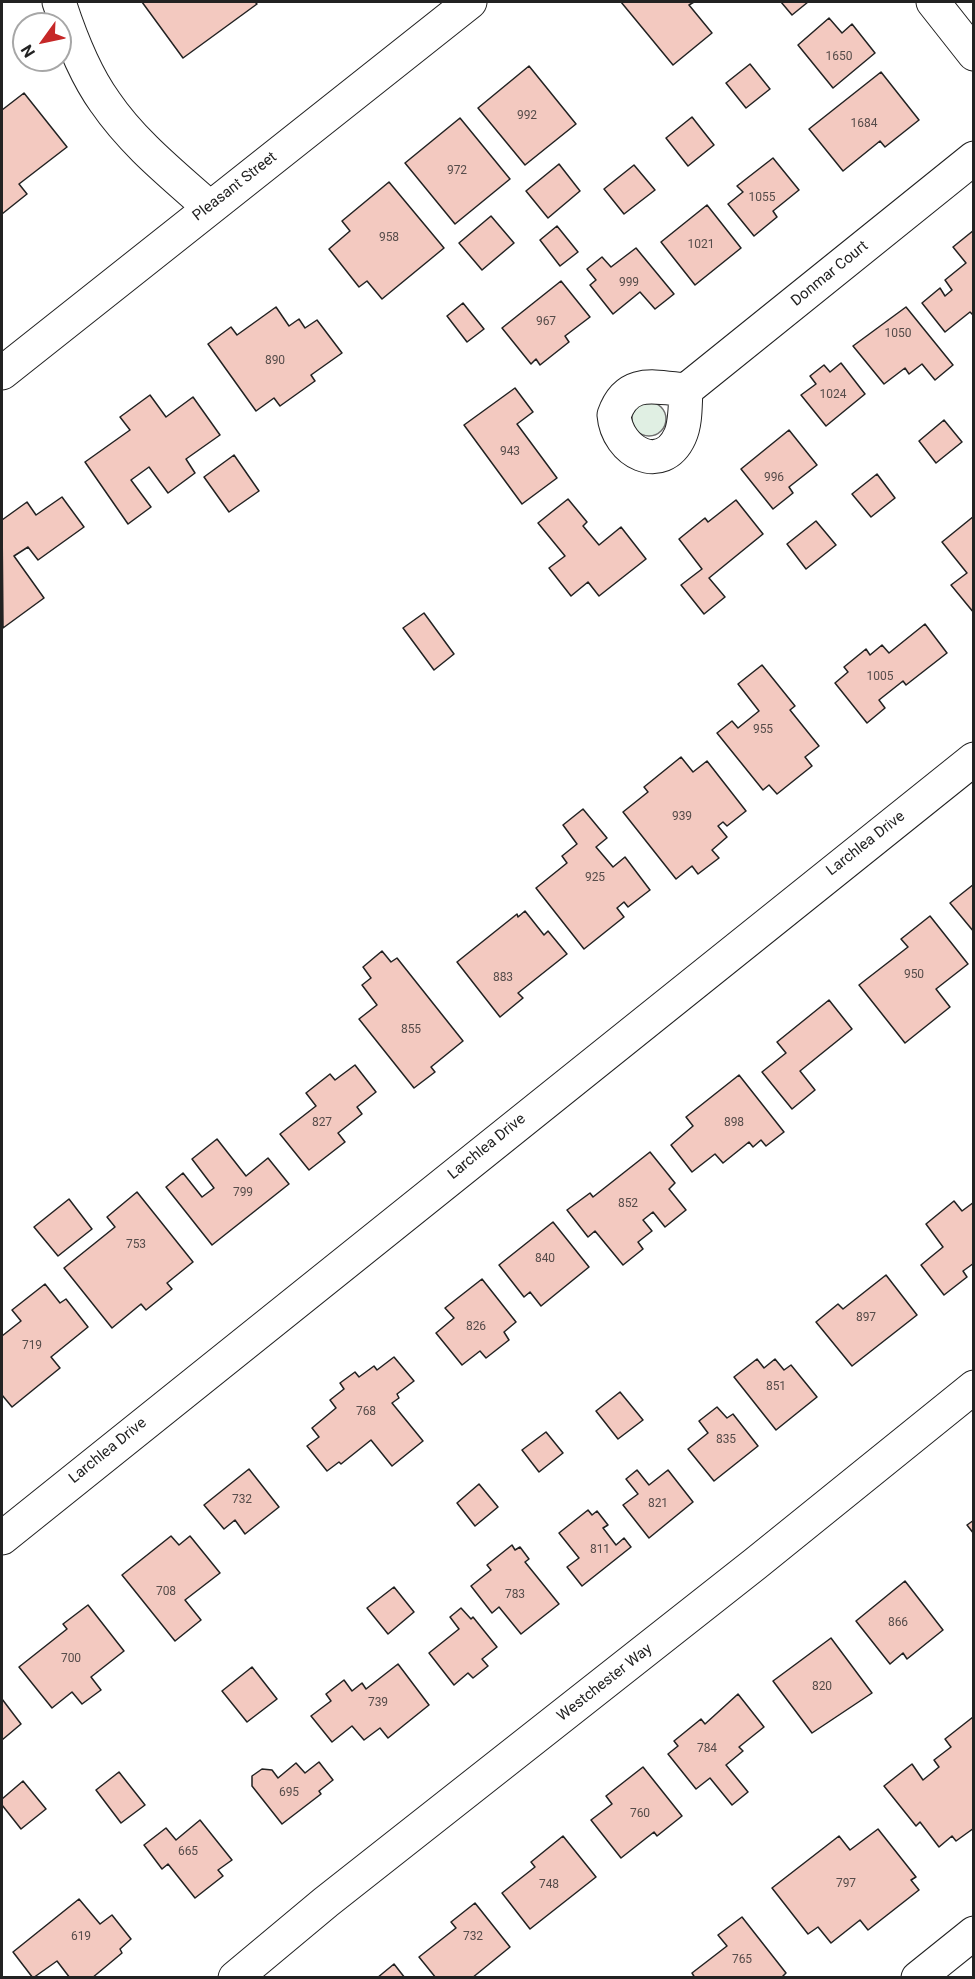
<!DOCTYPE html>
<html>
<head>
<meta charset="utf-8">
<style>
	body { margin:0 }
	#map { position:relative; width:975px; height:1979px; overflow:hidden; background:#fff; font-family:Roboto,sans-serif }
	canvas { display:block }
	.frame { position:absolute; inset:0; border:3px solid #222; pointer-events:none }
	.north { position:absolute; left:12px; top:12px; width:60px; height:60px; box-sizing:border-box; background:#fff; border:2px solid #a7a7a7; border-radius:50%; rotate:237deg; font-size:16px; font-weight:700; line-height:24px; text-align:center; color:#222 }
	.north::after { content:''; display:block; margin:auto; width:21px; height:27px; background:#c62828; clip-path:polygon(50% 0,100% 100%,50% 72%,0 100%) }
</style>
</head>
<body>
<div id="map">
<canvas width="975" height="1979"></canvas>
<div class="frame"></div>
<div class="north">N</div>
</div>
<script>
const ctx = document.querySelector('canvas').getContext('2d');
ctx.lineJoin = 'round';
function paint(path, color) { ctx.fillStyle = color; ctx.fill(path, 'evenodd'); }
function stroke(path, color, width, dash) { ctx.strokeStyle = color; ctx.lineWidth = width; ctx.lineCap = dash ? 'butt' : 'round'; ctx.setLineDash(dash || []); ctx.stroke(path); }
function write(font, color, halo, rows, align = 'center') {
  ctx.font = font + ' Roboto,sans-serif'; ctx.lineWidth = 4.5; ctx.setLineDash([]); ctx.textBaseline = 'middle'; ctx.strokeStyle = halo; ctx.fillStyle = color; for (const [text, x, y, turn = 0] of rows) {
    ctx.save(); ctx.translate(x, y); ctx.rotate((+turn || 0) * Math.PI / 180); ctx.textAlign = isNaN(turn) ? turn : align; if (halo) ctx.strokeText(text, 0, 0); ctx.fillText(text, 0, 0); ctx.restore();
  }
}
const green = new Path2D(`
	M632 419a17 17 0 1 1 34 0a17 17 0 1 1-34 0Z`);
paint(green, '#e0efe3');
stroke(green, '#6f6f6f', 1.5);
const building = new Path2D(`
	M142,2h113l2,2 -74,54z
	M621,2h73l-5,3 23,28 -39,32z
	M781,2h27l-16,13z
	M829,18l13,15 10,-9 23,29 -42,35 -35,-43z
	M750,64l20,25 -24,19 -20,-25z
	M529,66l47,58 -51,41 -47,-57z
	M881,72l38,48 -34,27 -5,-6 -37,30 -34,-42z
	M24,93l43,54 -48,37 8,10 -25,20v-104z
	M692,117l22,28 -26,21 -22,-28z
	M460,118l50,61 -55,45 -50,-61z
	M773,158l26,32 -26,21 4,6 -23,19 -26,-32 15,-12 -6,-6z
	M559,164l21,27 -32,27 -22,-27z
	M634,165l21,25 -31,24 -20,-25z
	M389,182l55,66 -62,51 -15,-18 -8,6 -30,-38 21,-18 -8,-10z
	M707,205l34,43 -46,37 -34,-43z
	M491,216l23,27 -32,27 -23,-27z
	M557,226l21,26 -18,14 -20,-26z
	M974,230v86l-4,-4 -25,20 -23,-29 18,-15 5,8 7,-6 -7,-10 21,-17 -13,-16z
	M636,248l38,46 -19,15 -15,-17 -27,22 -23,-29 6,-5 -9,-11 15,-12 9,10z
	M561,281l29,36 -25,19 4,6 -29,23 -4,-6 -5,5 -29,-36z
	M463,303l21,26 -17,13 -20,-26z
	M276,307l13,19 10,-7 6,9 12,-8 25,33 -31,22 4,6 -35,25 -6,-8 -18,13 -48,-67 23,-17 6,8z
	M906,307l47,58 -18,15 -13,-16 -13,10 -4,-6 -21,16 -31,-38z
	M841,363l24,31 -39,32 -25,-31 15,-11 -6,-8 14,-11 6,7z
	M515,388l18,24 -16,12 40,54 -35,26 -58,-79z
	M150,395l16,22 27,-20 27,38 -34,24 9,14 -27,20 -19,-26 -18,13 20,27 -23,17 -43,-62 45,-32 -10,-13z
	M944,420l18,22 -26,21 -17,-22z
	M789,430l28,35 -28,22 4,6 -20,16 -32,-40z
	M234,455l25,36 -30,21 -25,-35z
	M877,474l18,24 -24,19 -19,-23z
	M62,497l22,30 -46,33 -10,-13 -14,9 30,42 -41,30 -1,-108 25,-18 9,13z
	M568,499l19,23 -4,4 16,19 22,-18 25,32 -47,37 -11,-14 -17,14 -22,-28 16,-12 -27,-33z
	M736,500l27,34 -54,44 16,19 -21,17 -23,-29 21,-16 -23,-30 26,-21 3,4z
	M974,516v97l-23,-28 16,-12 -25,-31z
	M816,521l20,24 -30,24 -19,-25z
	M424,613l30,41 -20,16 -31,-42z
	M925,624l22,29 -41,32 -3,-4 -24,19 6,8 -18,15 -32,-40 13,-11 -4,-5 22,-18 4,6 12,-10 7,8z
	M762,665l33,41 -5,4 29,36 -14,11 7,9 -35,28 -8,-9 -6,5 -46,-57 15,-12 6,7 21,-17 -21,-27z
	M681,757l12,15 14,-11 39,50 -19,15 -4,-4 -5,4 9,11 -15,13 7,8 -21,16 -6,-8 -16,13 -53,-67 25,-20 -4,-5z
	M583,809l24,29 -11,9 17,20 12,-10 25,33 -22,17 -4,-5 -7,6 7,9 -40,32 -48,-61 31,-25 -5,-7 15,-12 -14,-19z
	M974,884v48l-24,-29z
	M525,911l19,24 4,-4 19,23 -49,39 5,5 -23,19 -43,-55 60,-48 1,3z
	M930,916l38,48 -32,25 14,18 -45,36 -46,-58 49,-38 -7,-8z
	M382,951l9,11 6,-4 66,83 -32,26 4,5 -21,16 -55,-69 18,-14 -15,-20 9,-7 -8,-11z
	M829,1000l23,29 -52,42 15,19 -23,19 -30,-37 24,-19 -9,-11z
	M355,1065l21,27 -19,15 5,7 -24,19 7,9 -36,28 -29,-36 36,-28 -10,-13 24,-19 5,6z
	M739,1075l45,57 -18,14 -5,-6 -8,7 -4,-5 -26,21 -8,-9 -23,18 -21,-27 22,-19 -7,-9z
	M217,1139l29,37 22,-18 21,26 -77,61 -46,-58 17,-14 19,24 12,-9 -22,-29z
	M650,1152l25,31 -6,6 17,21 -21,17 -12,-15 -10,8 9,11 -14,11 5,7 -20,16 -28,-34 -7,6 -21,-27 23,-17 3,4z
	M137,1192l56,70 -26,21 5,6 -26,21 -5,-6 -29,24 -48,-60 51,-41 -8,-10z
	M69,1199l23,30 -34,27 -24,-29z
	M954,1201l8,10 12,-9v61l-11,8 4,6 -23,18 -23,-30 22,-18 -17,-23z
	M553,1222l36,45 -48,39 -11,-14 -6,5 -25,-32z
	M886,1275l31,40 -65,51 -36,-44 22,-18 5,5z
	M482,1279l34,43 -12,10 5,8 -23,18 -6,-7 -18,14 -26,-32 18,-15 -9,-10z
	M45,1284l15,19 6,-4 22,28 -37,30 9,11 -48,39 -10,-12v-59l19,-15 -9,-11z
	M394,1357l20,24 -17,13 2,4 -7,5 31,38 -31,25 -21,-26 -30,24 -2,-2 -12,9 -20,-25 12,-9 -7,-9 24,-20 -6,-8 14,-11 -4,-6 15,-11 4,5 15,-11 3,4z
	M757,1359l7,9 11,-9 9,11 7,-5 26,32 -41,33 -42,-53z
	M620,1392l23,28 -25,19 -22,-28z
	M717,1407l10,11 6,-4 25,32 -44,35 -26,-32 20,-16 -9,-12z
	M546,1432l17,21 -24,19 -17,-22z
	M249,1469l30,38 -34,27 -10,-14 -11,9 -20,-24z
	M637,1470l12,15 19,-15 25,32 -44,36 -26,-33 15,-11 -12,-15z
	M479,1484l19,23 -23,19 -18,-23z
	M588,1510l4,5 5,-4 11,14 -5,3 13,17 8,-7 7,9 -49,39 -15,-19 12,-9 -20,-25z
	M974,1520v14l-7,-9z
	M171,1536l8,9 11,-9 30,37 -35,27 16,20 -26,21 -53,-66z
	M512,1545l3,5 5,-3 9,12 -4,3 34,42 -38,30 -22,-27 -7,6 -21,-27 20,-16 -4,-5z
	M905,1581l38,49 -36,29 -4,-6 -13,11 -34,-43z
	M394,1587l20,25 -26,22 -21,-26z
	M88,1605l36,46 -33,26 10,13 -19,14 -10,-12 -20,16 -33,-41 48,-38 -4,-5z
	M461,1608l10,11 2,-2 24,30 -15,12 6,7 -15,12 -5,-5 -14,12 -25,-32 30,-24 -9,-12z
	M831,1638l41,55 -60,40 -39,-52z
	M398,1664l31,41 -41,33 -8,-10 -16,12 -12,-14 -20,16 -21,-26 20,-15 -5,-7 18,-14 8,11 10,-8 4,6z
	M252,1667l25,32 -30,23 -25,-31z
	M738,1694l26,33 -25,20 4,4 -17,14 22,27 -16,13 -22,-27 -14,11 -28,-35 10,-8 -4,-5 27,-22 4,5z
	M2,1699l19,25 -19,16z
	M973,1717l1,111 -18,13 -4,-5 -13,11 -19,-25 -4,4 -32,-40 28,-22 11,16 16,-13 -5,-7 17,-13 -6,-8z
	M319,1762l14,18 -14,11 2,3 -39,30 -30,-38v-10l10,-7 10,1 6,8 18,-15 9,10z
	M643,1767l39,49 -25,20 -3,-4 -33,26 -30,-38 21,-16 -6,-8z
	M119,1772l26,33 -24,18 -25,-33z
	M23,1781l23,28 -25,20 -19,-24v-6z
	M200,1820l32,40 -14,10 5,6 -28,22 -27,-34 -6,5 -18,-24 22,-17 10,12z
	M878,1829l38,48 -5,3 8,10 -51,40 -8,-10 -29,23 -13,-16 -10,7 -36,-46 67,-52 11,14z
	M563,1836l33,41 -66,52 -28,-36 33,-26 -4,-5z
	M79,1899l21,25 12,-9 19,24 -11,10 2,4 -30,25h-22l-13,-17 -24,17 -20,-26z
	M475,1903l35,44 -38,31h-36l-17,-21 37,-29 -5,-6z
	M742,1917l44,56 -5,5h-86l-3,-5 35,-27 -9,-11z
	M394,1964l11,14h-28z`);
paint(building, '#f3c9c0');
stroke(building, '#222', 1.5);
const minor = new Path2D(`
	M59,2c11,34 25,71 46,100 28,41 67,72 104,105
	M933,2l41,52
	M2,373l468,-371
	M686,390c-1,14 0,33 -6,46 -18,40 -63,16 -66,-21 13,-37 40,-28 72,-25l288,-232
	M2,1538l972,-779
	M235,1978l91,-76 429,-338 219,-177
	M918,1978l56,-45`);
stroke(minor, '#222', 35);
stroke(minor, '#fff', 33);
write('12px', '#564c4a', null, [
	["1650",839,57],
	["992",527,116],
	["1684",864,124],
	["972",457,171],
	["1055",762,198],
	["958",389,238],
	["1021",701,245],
	["999",629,283],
	["967",546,322],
	["1050",898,334],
	["890",275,361],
	["1024",833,395],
	["943",510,452],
	["996",774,478],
	["1005",880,677],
	["955",763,730],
	["939",682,817],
	["925",595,878],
	["950",914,975],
	["883",503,978],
	["855",411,1030],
	["827",322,1123],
	["898",734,1123],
	["799",243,1193],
	["852",628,1204],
	["753",136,1245],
	["840",545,1259],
	["897",866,1318],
	["826",476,1327],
	["719",32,1346],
	["851",776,1387],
	["768",366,1412],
	["835",726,1440],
	["732",242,1500],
	["821",658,1504],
	["811",600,1550],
	["708",166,1592],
	["783",515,1595],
	["866",898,1623],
	["700",71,1659],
	["820",822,1687],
	["739",378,1703],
	["784",707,1749],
	["695",289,1793],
	["760",640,1814],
	["665",188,1852],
	["797",846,1884],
	["748",549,1885],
	["619",81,1937],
	["732",473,1937],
	["765",742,1960]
]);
write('15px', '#222', '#fff', [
	["Pleasant Street",235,187,-38],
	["Donmar Court",830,274,-39],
	["Larchlea Drive",866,844,-38],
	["Larchlea Drive",487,1147,-39],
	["Larchlea Drive",108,1451,-39],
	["Westchester Way",605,1683,-38]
]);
</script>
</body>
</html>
